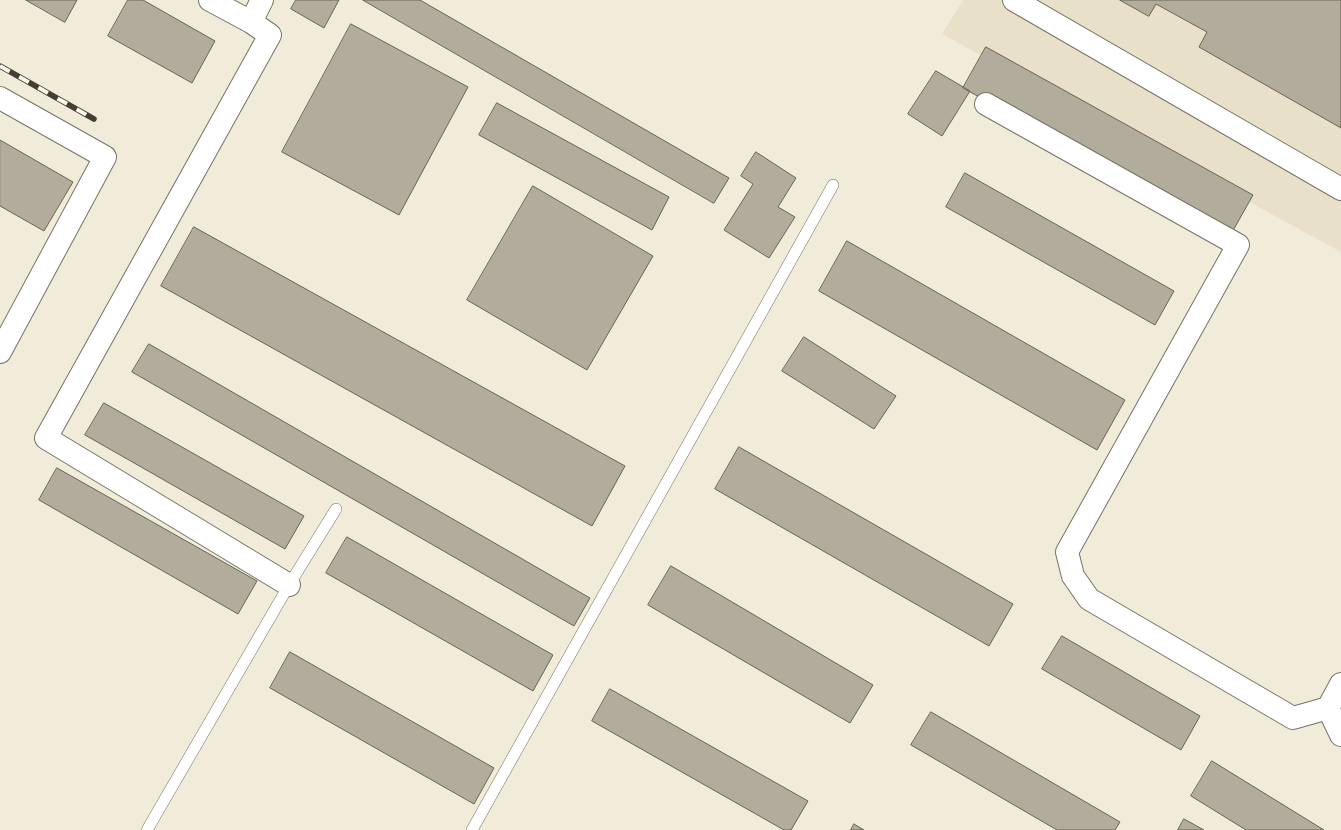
<!DOCTYPE html>
<html>
<head>
<meta charset="utf-8">
<style>
	body { margin:0 }
	canvas { display:block; background:#f1ebda }
</style>
</head>
<body>
<canvas width="1341" height="830"></canvas>
<script>
const ctx = document.querySelector('canvas').getContext('2d');
ctx.lineJoin = 'round';
function paint(path, color) { ctx.fillStyle = color; ctx.fill(path, 'evenodd'); }
function stroke(path, color, width, dash) { ctx.strokeStyle = color; ctx.lineWidth = width; ctx.lineCap = dash ? 'butt' : 'round'; ctx.setLineDash(dash || []); ctx.stroke(path); }
paint(new Path2D(`
	M963,0h378v252l-399,-218z`), '#e8e0c8');
const building = new Path2D(`
	M26,0h51l-12,22z
	M128,0h15l72,41 -23,42 -84,-47z
	M296,0h43l-15,28 -33,-19z
	M363,0h57l309,178 -15,25z
	M1120,0h221v128l-142,-81 8,-15 -51,-28 -7,12z
	M351,24l117,63 -69,128 -117,-63z
	M986,47l267,148 -23,41 -267,-148z
	M936,71l34,20 -28,45 -34,-22z
	M497,103l172,94 -17,33 -173,-95z
	M0,140l73,42 -29,49 -44,-25z
	M756,152l40,26 -18,29 17,10 -26,41 -45,-28 29,-46 -12,-8z
	M965,173l209,118 -19,34 -209,-118z
	M533,186l120,70 -66,114 -120,-70z
	M194,227l431,239 -33,60 -431,-240z
	M847,241l278,159 -28,50 -278,-159z
	M804,337l92,59 -22,33 -92,-58z
	M149,344l441,254 -16,28 -442,-254z
	M104,403l200,113 -19,33 -200,-114z
	M739,447l274,157 -24,42 -274,-157z
	M57,468l200,113 -19,33 -199,-114z
	M347,537l206,118 -20,36 -207,-118z
	M671,566l202,119 -23,38 -202,-118z
	M1062,636l138,80 -19,34 -139,-81z
	M290,652l204,116 -20,36 -204,-116z
	M610,689l198,112 -17,29h-7l-192,-109z
	M931,712l189,110 -5,8h-58l-146,-85z
	M1212,761l112,69h-78l-55,-34z
	M1184,819l20,11h-26z
	M854,824l10,6h-13z`);
paint(building, '#b1ac9c');
stroke(building, '#686355', 1);
const service = new Path2D(`
	M147,830l142,-245 47,-76
	M472,830l361,-645`);
const minor = new Path2D(`
	M210,0l41,22 11,-22
	M1014,0l327,189
	M251,22l19,13 -224,403 243,147
	M0,98l105,59 -105,195
	M986,104l252,141 -171,307 6,24 16,23 204,119 35,-10
	M1341,684l-13,24 13,27`);
stroke(service, '#777364', 12);
stroke(minor, '#777364', 24);
stroke(service, '#fff', 11);
stroke(minor, '#fff', 22);
const rail = new Path2D(`
	M0,66l94,53`);
stroke(rail, '#413e36', 5.5);
stroke(rail, '#fef9e8', 4, [11]);
</script>
</body>
</html>
